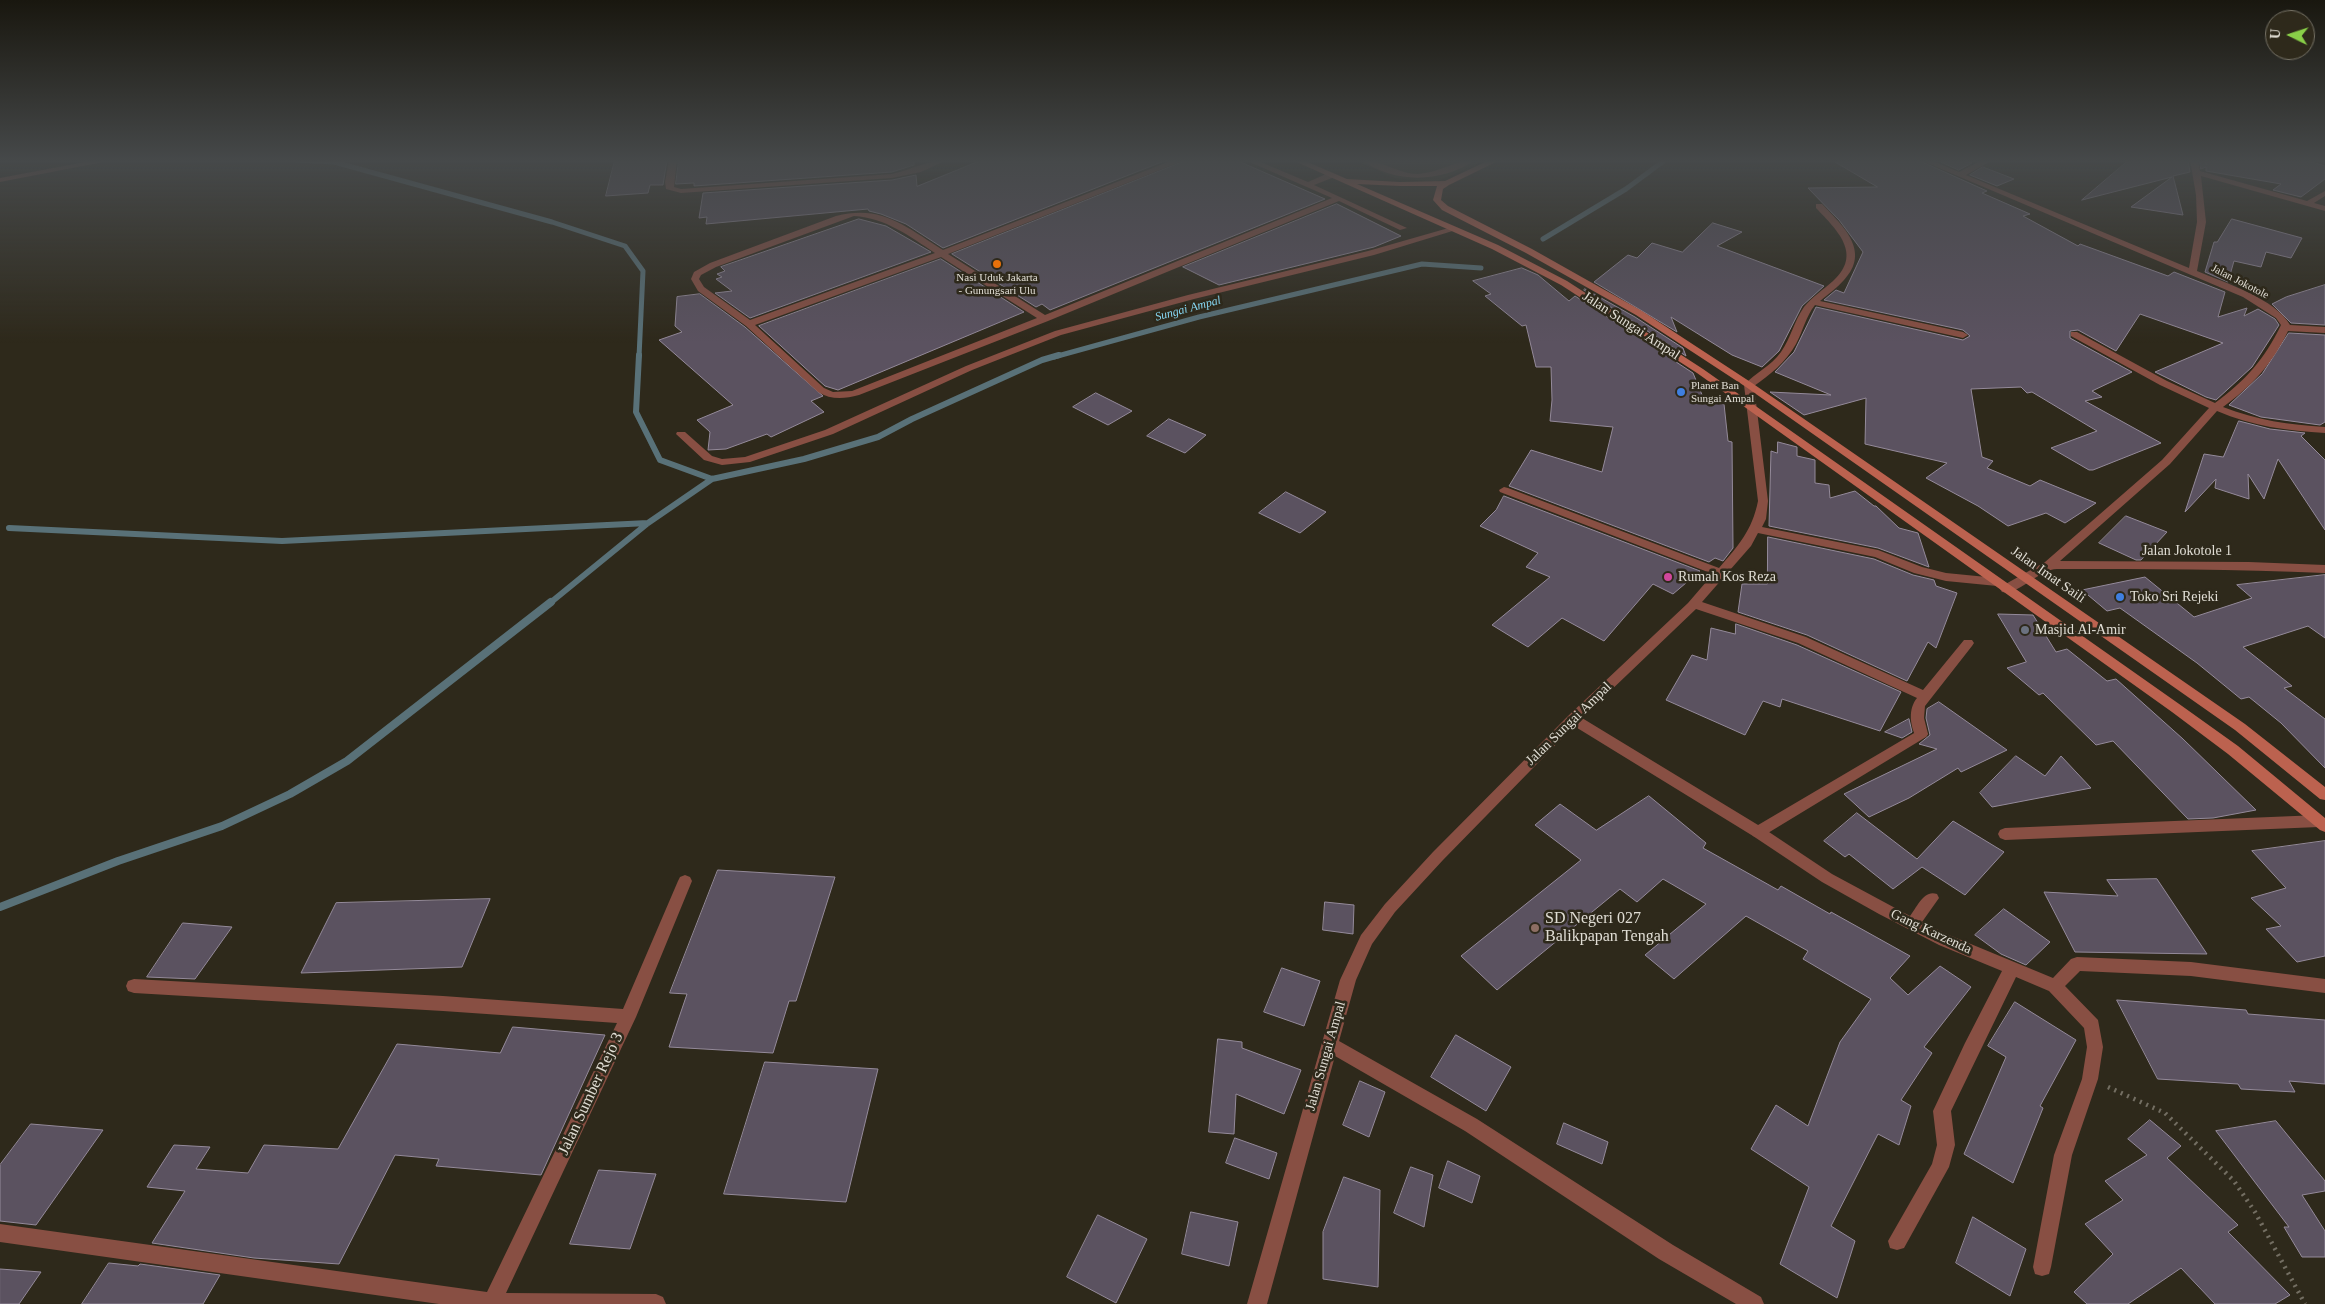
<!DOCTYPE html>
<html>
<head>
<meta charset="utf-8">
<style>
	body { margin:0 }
	#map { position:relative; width:2325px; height:1304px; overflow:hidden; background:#2e291b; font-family:Georgia,serif }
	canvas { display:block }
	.north { position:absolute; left:2265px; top:10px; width:50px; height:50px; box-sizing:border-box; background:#2e291b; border:1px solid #757165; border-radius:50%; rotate:274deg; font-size:14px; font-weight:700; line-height:20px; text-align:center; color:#e0ddd4 }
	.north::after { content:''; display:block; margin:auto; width:18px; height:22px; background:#89cf48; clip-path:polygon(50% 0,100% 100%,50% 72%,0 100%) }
</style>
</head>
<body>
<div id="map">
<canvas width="2325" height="1304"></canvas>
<div class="north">U</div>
</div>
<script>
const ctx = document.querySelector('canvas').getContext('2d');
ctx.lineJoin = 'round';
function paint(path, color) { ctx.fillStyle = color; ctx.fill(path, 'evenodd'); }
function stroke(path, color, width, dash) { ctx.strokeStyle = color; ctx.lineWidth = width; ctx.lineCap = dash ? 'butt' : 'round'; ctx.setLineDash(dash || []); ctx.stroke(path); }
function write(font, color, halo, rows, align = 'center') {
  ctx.font = font + ' Georgia,serif'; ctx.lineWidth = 5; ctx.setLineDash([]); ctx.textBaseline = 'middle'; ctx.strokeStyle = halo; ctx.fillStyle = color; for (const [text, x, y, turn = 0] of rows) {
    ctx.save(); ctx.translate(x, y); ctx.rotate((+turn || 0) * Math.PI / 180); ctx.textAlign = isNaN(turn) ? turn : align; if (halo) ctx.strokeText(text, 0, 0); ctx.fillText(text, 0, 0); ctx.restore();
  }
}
paint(new Path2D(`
	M1354,160h132l-50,22 -42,-4z`), '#38321d');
stroke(new Path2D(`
	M296,160l38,2 218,60 73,24 18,25 -4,86
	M1543,239l83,-50 39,-29
	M1054,357l145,-40 223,-53 59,4`), '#597178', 5);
stroke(new Path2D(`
	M639,355l-3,57 24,48 52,19 92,-20 74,-22 34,-18 130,-59 17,-5
	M9,528l273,13 366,-18
	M550,603l98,-80 64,-44`), '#597178', 6);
stroke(new Path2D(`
	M0,907l118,-46 104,-35 68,-32 57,-33 204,-159`), '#597178', 8);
const building = new Path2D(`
	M615,160h52l-4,25h-13l-2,8 -42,3z
	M679,160h235v5l-22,7 -198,14v-3l-18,1z
	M982,160h185l-224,88 -37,-24 -25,-10 -12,-3 -1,-2 -162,15 1,-7 -8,1 4,-25 189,-13 24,-5 1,11z
	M1187,160h49l89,39 -275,111 -8,-6 -6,3 -84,-53z
	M1832,160h86l69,31 -5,2 48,21 -7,2 55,30 2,-2 88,32 6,-4 51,20 -7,25 29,-9 -3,8 14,-7 17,10 4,6 -27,42 -36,33 -10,-3 -51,-25 68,-29 -83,-29 -24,37 -38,-21 -8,1v7l62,34 -40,19 10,6 -17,4 76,42 -68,27h-4l-38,-22 46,-17 -65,-39 -5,1 -6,-6 -50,2 11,68 11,4 -6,7 43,18 10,-6 56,23 -31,20 -19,-10 -38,13 -30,-20 -52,-28 21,-15 -82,-19 1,-46 -62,17 -34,-23 61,3 -56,-23 19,-20 22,-45 147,33 7,-4 -7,-6 -139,-30 12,-10 8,3 19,-41 -24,-32 -31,-32 69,-1z
	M1937,160h28l7,3 -13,7z
	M2129,160h59l2,12 -17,4 10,39 -52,-8 41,-30 -90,23z
	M2200,160h6v5l1,-5h99l19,6v13l-24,18 -28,-7 8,-6 -75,-13v-4l-5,2z
	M1983,167l31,12 -17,7 -27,-11z
	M1337,204l64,32 -27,11 -155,38 -36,-18z
	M859,219l27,7 45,26 -181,66 -35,-25 17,-2 -16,-12 6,-2 -5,-3 8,-3 -4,-4z
	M2232,219l70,19 -11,20 -25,-6 -5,15 -27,-6 -6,21 -23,-10 9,-30h3z
	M1713,223l29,9 -25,14 107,40 -22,20 -23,45 -17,16 -30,-12 -61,-38 6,15 -83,-50 34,-27 9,3 15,-15 30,9z
	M941,259l83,53 -186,78 -13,-4 -66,-60z
	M1522,268l16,7 31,26 6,-5 118,77 12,29 19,2 4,37 4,1 1,106 -10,13 -8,-3 -6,4 -200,-76 22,-36 71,22 11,-45 -63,-6 2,-21 -1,-33h-15l-10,-42 -4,1 -37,-30 6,-2 -18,-13z
	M2325,285v40l-34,-2 -19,-19 14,-7z
	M1585,289l50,28 48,31 3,8 -102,-66z
	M700,294l45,33 78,69 -12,5 13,11 -53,25 -4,-3 -41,15 -18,1 2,-18 -13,-12 36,-15 -74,-65 23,-8 -7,-6 2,-29z
	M2289,333l36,2v87l-5,3 -59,-8 -32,-12 33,-31z
	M1096,393l36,18 -24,14 -35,-18z
	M1169,419l37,16 -21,18 -38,-17z
	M2239,421l31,8 35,4 -4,3 24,24v70l-47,-71 -14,40 -16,-25 1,25 -34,-11 1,-9 -31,33 19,-58 19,3z
	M1778,442l19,5v9l18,4v23l14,2 1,13 25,-7 19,15h2l23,22 19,5 11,34 -51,-19 -109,-22 2,-75 6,2z
	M1286,492l40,20 -26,21 -41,-20z
	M1504,496l196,75 -27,23 -20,-10 -49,57 -42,-23 -34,29 -36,-22 58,-48 -24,-10 12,-14 -58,-27 16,-16z
	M2126,516l41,16 -26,28h-5l-37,-17z
	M1768,537l106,22 39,16 21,5 2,6 21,7 -21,55 -8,-6 -21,39 -100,-46 -69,-23 4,-28h25z
	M2325,575v63l-17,-12 -65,21 49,39 -8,2 41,31v49l-44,-45 -32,-26 -8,2 -44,-36 -77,-55 -13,3 -25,-21 63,-13 49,40 58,-19 -15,-13z
	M1998,614l35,1 23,37 11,-3 40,32 9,-2 67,60 73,71 -43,8 -25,1 -75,-78 -17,4 -53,-52 -4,2 -32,-27 19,-6z
	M1736,624l61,21 104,47 -21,39 -98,-32 -2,8 -17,-6 -18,34 -79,-35 26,-45 15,5 4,-32 24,6z
	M1939,702l68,48 -46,22 -3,-4 -49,30 -40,19 -25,-23 93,-45 -18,-5 11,-9 -4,-17 1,-9z
	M1909,719l3,13 -10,6 -17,-6z
	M2016,756l29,20 16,-20 30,32 -99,19 -12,-14z
	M1649,796l57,47 -3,5 75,42 3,-4 49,28 1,-2 79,44 -20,22 18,17 32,-29 31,21 -47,60 8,6 -31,47 10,6 -12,39 -21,-11 -47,92 24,15 -18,57 -57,-34 29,-77 -58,-38 25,-44 32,21 32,-84 31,-43 -68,-40 5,-8 -62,-35 -72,63 -29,-24 61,-51 -43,-25 -26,23 -17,-13 -123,101 -36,-34 120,-96 -46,-35 25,-21 36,26z
	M1857,813l60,46 36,-38 51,31 -39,43 -43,-28 -29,22 -44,-35 -4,3 -21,-16z
	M2325,841v115l-28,6 -31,-33 15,-3 -30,-28 35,-10 -34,-37z
	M718,870l117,7 -39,124h-7l-16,52 -104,-6 18,-53 -17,-1z
	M2157,879l50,75 -132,-2 -31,-60 74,4 -11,-16z
	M490,899l-28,68 -161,6 35,-70z
	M1325,902l29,3 -1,29 -30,-4z
	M2004,909l46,33 -24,23 -25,-11 -26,-19z
	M183,923l49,4 -37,52 -48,-2z
	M1282,968l38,13 -16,45 -40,-14z
	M2117,1000l129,10 2,4 77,6v64l-36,-3 6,11 -54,-3 -3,-5 -80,-5z
	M2015,1002l61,38 -36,66 3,2 -30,75 -49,-29 42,-97 -18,-11z
	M513,1027l92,8 -64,140 -105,-9 3,-7 -44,-4 -56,109 -85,-6 -102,-15 33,-52 -38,-4 27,-42 36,2 -14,22 52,4 16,-28 74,4 59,-105 103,9z
	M1456,1035l55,32 -25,44 -55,-34z
	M1218,1039l24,3v6l59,22 -17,44 -48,-20 -2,40 -25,-2z
	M765,1062l113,7 -32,133 -122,-8z
	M1360,1081l25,11 -16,45 -26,-12z
	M2150,1120l31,26 -14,12 71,67 -10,7 62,63 -15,9h-60l-34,-36 -53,36h-41l-13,-12 39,-38 -28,-30 38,-24 -18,-19 42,-26 -19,-16z
	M2276,1121l49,60v10l-23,4 23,36v26h-23l-18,-30h5l-73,-96z
	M1564,1123l44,19 -6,22 -45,-20z
	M31,1124l72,6 -67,95 -36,-4v-56z
	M1235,1138l42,15 -8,26 -43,-16z
	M1448,1161l32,15 -8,27 -33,-15z
	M1411,1167l22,8 -9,52 -30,-14z
	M599,1170l57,4 -26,75 -60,-5z
	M1344,1177l36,13 -2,97 -55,-8v-47z
	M1191,1212l47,10 -9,44 -47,-12z
	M1098,1215l49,24 -31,64 -49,-26z
	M1973,1217l53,32 -16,47 -54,-33z
	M109,1263l29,3 2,-2 80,11 -17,29h-121z
	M0,1269l41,3 -22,32h-19z`);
paint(building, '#5b5260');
stroke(building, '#948a9a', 1);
stroke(new Path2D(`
	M2108,1087l57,26 69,68 21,31 50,92`), '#736e62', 4.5, [2, 5]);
paint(new Path2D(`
	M1173,160h12l-237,94 97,61 287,-117 -87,-38h11l52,22 18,-8h6v4l-18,7 93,43 -7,2 -61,-29 -291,120 -189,74c-15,4 -28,5 -41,-3l-72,-66 -48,-35 -7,-12 3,-7 16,-9 126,-47c46,-12 70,11 107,34zM854,216c32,2 55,20 81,37l-185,67 -46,-33 -5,-8 2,-4 15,-8zM941,257l96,61 -185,73 -19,1 -9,-4 -69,-63z
	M1362,160c20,0 36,14 56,14 20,-1 37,-14 57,-14 -33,23 -81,24 -113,0z
	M1452,227l7,2 -85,26 -180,44 -133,36 -89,35 -139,64 -83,28 -28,3 -18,-5 -28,-26 1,-2h8l27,24 10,3 23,-2 80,-27 141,-64 89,-35 133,-36 180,-44z
	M1921,729l5,2 2,3 -2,3 -163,99 -5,2 -5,-2 -2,-4 2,-4z
	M2319,815l6,4 -1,6 -5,2 -314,13 -5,-2 -2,-4 2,-4 5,-2z`), '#884f43');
paint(new Path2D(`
	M95,160h19l-114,22v-4z
	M669,160h8l-3,27 7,2 211,-15c18,-4 36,-14 55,-14l-26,12 -29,6 -211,15 -15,-4 -1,-7z
	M1920,160h11l28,12 23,-12h11l-27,15 223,93 8,-46 -1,-27 -6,-35h8l2,11 107,30 18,-10v5l-11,7 11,3v5l-124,-35 5,46 -9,49c28,12 79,28 93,54l35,2v6l-37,-2c-15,32 -36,55 -65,76 33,13 67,18 102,20v6c-37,-2 -73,-7 -108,-22l-47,53 -110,97 189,1 76,3v8c-89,-4 -179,-4 -268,-4 -18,0 -39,27 -55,23l-2,-3 2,-3 43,-24 117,-102 47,-52 -49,-23 -89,-49v-4h6l90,49 48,22c31,-23 49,-43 66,-78l-5,-7 -33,-21z
	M1816,204h6c21,22 49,47 22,76 -7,8 -16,14 -24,21l143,31 5,3 -5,3 -148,-33c-9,11 -12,26 -19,39 -10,18 -26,31 -42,42l14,115 -2,18 -4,8 116,23 44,17 24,6 51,5 6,4 -6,4 -51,-5 -32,-8 -39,-16 -117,-24 -7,13 -49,56 104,35 117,53 41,-50h8l2,3 -2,3 -47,60 -1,12 4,16 -2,3h-10c-6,-12 -8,-28 1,-39l-119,-55 -102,-34 -114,109 181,110 69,46 78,42c7,-9 14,-27 27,-22l2,4 -17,24 27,13 104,43 18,-19 6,-2 114,5 134,17v14l-134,-17 -111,-5 -15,15 33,34 5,27 -5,32 -26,76 -21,112 -2,7 -7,2 -7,-2 -2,-7 21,-112 28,-76 5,-32 -3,-19 -35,-37 -33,-14 -65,134 4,34 -6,22 -45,81 -7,2 -7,-2 -2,-7 44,-77 5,-19 -4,-34 32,-68 37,-72 -63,-26 -60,-31 -57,-32 -69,-46 -179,-110 -131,134 -48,52 -23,32 -16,36 -17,61 138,78 196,126 88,52 3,7h-28l-77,-45 -194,-128 -130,-75 -68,248h-20l93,-324 21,-45 24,-31 48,-52 135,-136 120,-113 25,-29 -213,-82 -1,-2 5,-3 4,1 211,80c19,-22 33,-37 39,-67l-14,-116c11,-12 27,-19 37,-33 10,-14 13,-31 23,-45 8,-10 19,-17 29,-26 30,-27 4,-51 -17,-73z
	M685,875l5,2 2,4 -56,136 -130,276 150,1 7,3 3,7h-227l-439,-62v-18l487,68 130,-269 -174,-12 -309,-18 -6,-2 -2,-5 2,-5 6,-2 309,17 180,13 55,-128 2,-4z`), '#884f43');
paint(new Path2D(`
	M1292,160h11l44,19 53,3 45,-1 44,-21h11l-51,25 -6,4 -2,11 7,6 84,43 110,62 110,72 493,341 80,63v13l-5,-1 -85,-69 -489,-343 -110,-72 -110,-62 -84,-43 -9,-10 4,-14h-37l-43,-2 141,61 69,36 136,88 479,337 56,40 87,72v14l-5,-2 -92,-76 -56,-42 -475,-339 -136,-88 -69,-36z`), '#bc624f');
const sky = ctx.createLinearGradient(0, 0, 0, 343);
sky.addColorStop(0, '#19170f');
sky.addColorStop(0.47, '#46494a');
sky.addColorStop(1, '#46494a00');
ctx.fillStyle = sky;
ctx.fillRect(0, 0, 2325, 343);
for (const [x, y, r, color] of [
	[997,264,5,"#e8710a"],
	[1681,392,5,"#3f7fe0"],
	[1668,577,5,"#d1479c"],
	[2120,597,5,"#3f7fe0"],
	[2025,630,5,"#6b7280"],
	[1535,928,5,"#8d6e63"]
]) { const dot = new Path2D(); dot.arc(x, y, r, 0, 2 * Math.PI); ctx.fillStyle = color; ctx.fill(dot); stroke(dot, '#2e291b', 2); }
write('11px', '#e0ddd4', '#2e291b', [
	["Nasi Uduk Jakarta",997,278],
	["- Gunungsari Ulu",997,291],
	["Planet Ban",1691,386,"left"],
	["Sungai Ampal",1691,399,"left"]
]);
write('11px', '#e0ddd4', '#2e291b', [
	["Jalan Jokotole",2240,282,27]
]);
write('italic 12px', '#86d7f3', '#2e291b', [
	["Sungai Ampal",1188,309,-15]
]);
write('14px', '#e0ddd4', '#2e291b', [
	["Jalan Sungai Ampal",1631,326,33],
	["Jalan Jokotole 1",2187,551],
	["Jalan Imat Saili",2048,575,35],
	["Jalan Sungai Ampal",1569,724,-44],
	["Gang Karzenda",1931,932,25],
	["Jalan Sungai Ampal",1326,1056,-74]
]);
write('14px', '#e0ddd4', '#2e291b', [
	["Rumah Kos Reza",1678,577],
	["Toko Sri Rejeki",2130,597],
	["Masjid Al-Amir",2035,630]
], 'left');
write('16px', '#e0ddd4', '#2e291b', [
	["SD Negeri 027",1545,919],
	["Balikpapan Tengah",1545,937]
], 'left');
write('16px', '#e0ddd4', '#2e291b', [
	["Jalan Sumber Rejo 3",591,1094,-65]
]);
</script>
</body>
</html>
